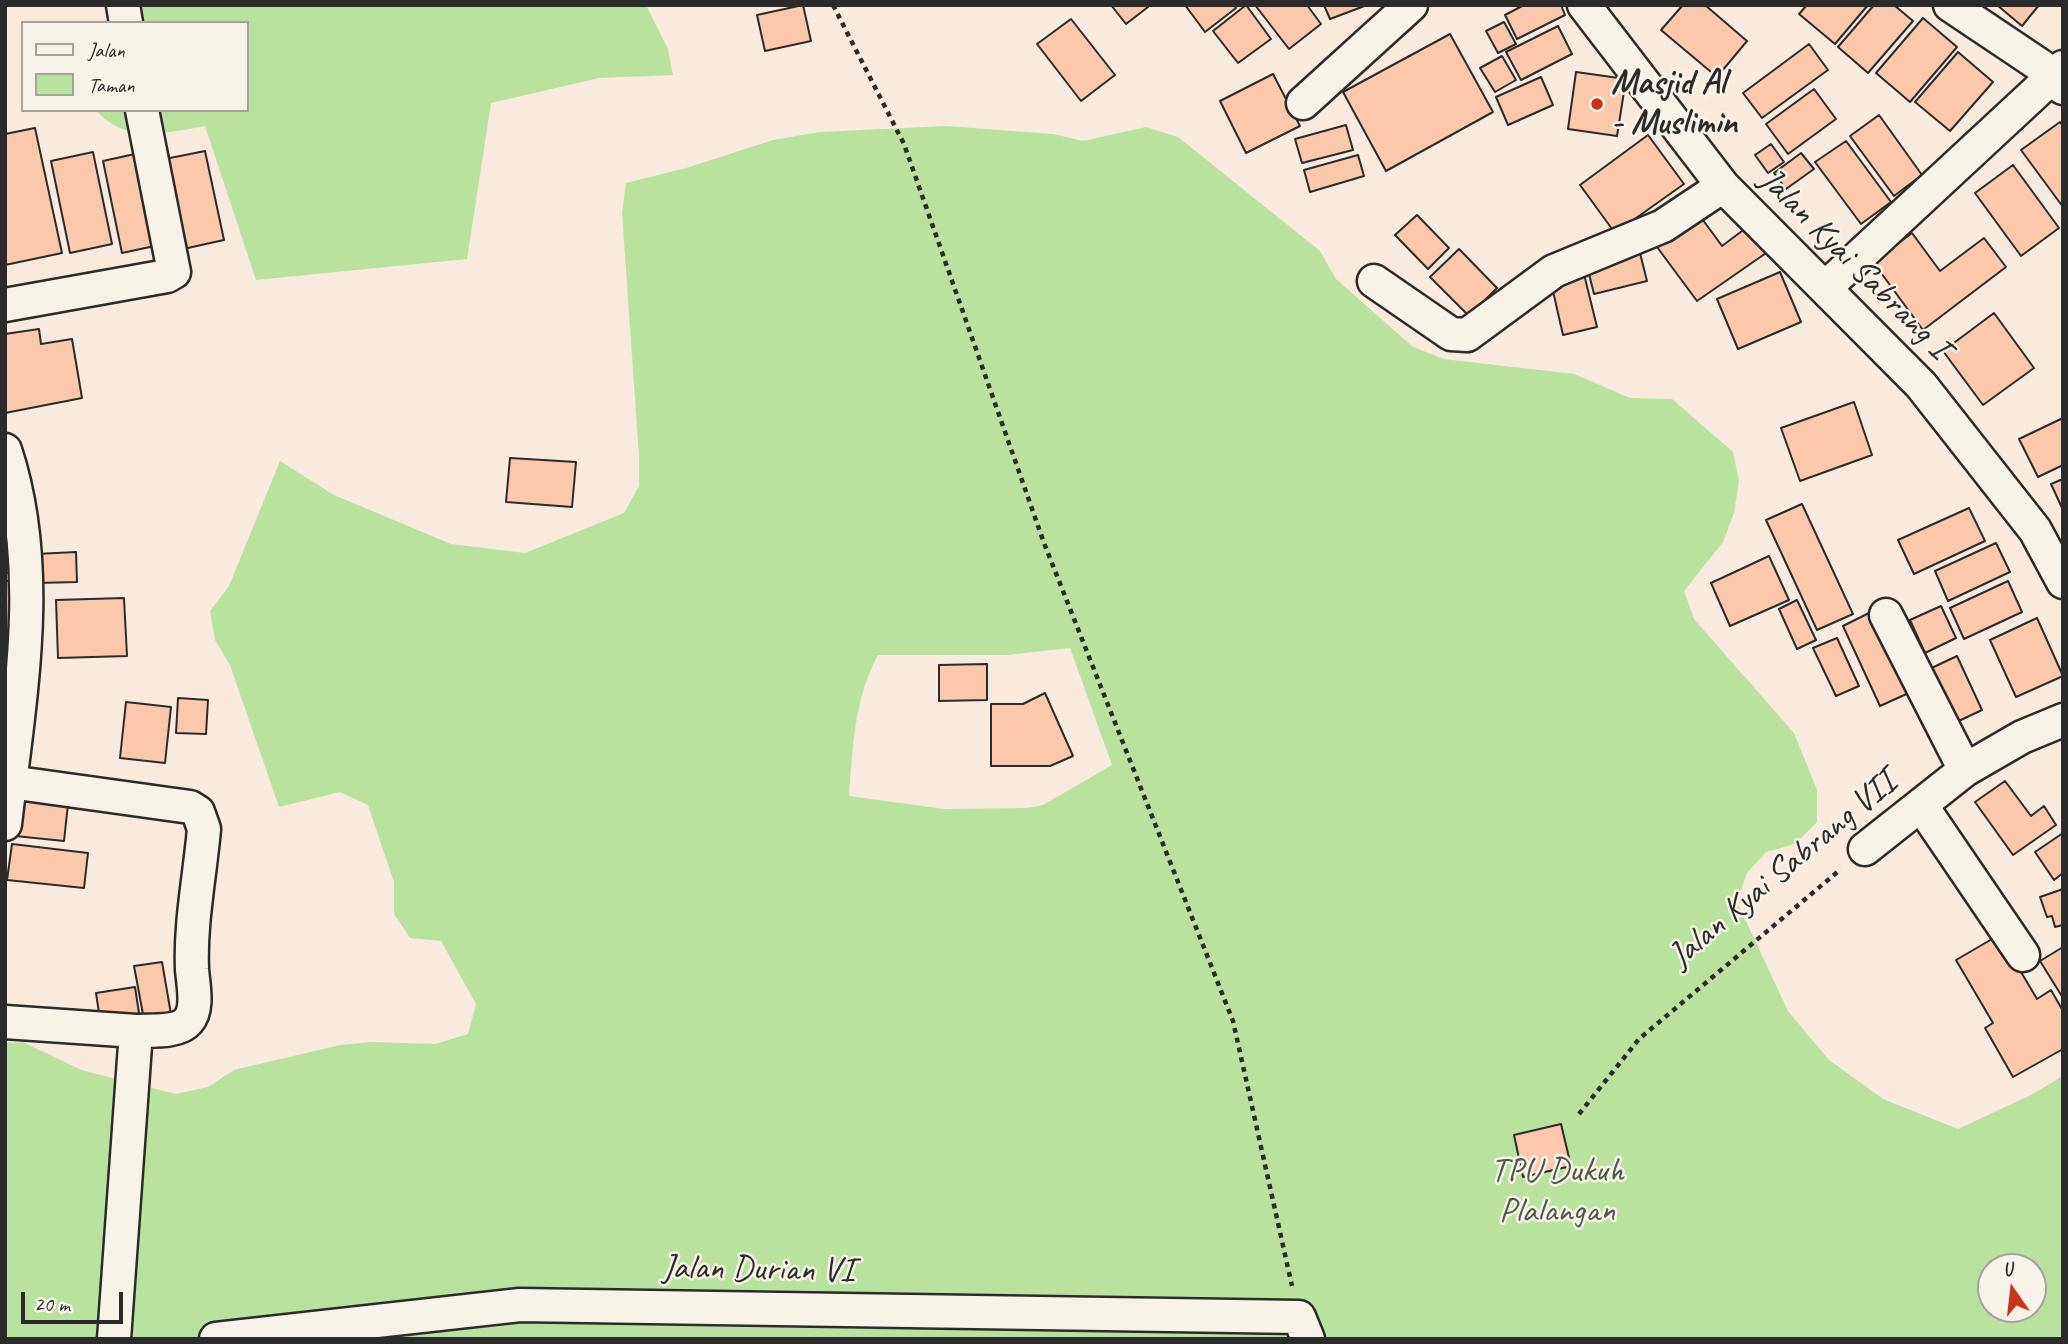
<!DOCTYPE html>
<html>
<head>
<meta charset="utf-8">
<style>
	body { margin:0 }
	#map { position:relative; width:2068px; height:1344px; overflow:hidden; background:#f8eadc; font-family:Caveat,sans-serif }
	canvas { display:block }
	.frame { position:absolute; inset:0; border:7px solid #2b2b2b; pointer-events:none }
	.legend { position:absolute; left:21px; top:21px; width:228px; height:91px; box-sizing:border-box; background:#f7f3e8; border:2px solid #a5a39c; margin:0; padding:9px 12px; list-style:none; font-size:21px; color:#2b2b2b }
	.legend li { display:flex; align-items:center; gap:14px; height:35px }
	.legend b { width:35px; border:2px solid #a5a39c }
	.north { position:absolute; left:1977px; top:1253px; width:70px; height:70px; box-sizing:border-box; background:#f7f3e8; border:2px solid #a5a39c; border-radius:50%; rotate:346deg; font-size:19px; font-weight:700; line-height:28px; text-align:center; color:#2b2b2b }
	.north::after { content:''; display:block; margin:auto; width:24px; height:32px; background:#c8321e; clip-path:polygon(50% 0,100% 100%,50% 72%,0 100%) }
	.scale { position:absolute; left:21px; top:1292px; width:102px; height:32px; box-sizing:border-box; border:4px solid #2b2b2b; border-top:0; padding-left:9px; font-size:21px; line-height:24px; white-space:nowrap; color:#2b2b2b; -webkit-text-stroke:5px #f7f3e8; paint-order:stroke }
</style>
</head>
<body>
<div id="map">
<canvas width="2068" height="1344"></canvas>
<div class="frame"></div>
<ul class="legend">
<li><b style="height:9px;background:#f7f3e8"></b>Jalan</li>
<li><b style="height:19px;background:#b9e29e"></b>Taman</li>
</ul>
<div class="north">U</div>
<div class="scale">20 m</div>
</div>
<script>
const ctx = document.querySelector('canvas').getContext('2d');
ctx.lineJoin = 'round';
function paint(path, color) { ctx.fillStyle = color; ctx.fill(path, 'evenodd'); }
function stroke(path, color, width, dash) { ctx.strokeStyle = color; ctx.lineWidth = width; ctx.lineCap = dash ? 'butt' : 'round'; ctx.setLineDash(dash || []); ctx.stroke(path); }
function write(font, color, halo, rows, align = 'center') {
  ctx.font = font + ' Caveat,sans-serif'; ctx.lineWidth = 5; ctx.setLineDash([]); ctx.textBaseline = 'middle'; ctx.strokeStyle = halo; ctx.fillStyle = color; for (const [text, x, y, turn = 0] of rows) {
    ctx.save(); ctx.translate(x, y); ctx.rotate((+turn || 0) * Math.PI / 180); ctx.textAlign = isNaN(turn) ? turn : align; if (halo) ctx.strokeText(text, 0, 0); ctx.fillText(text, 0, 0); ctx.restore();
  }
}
paint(new Path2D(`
	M106,5h540l22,44 5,26 -74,3 -108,25 -24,156 -211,21 -51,-154c-37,7 -83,17 -109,-16h151v-87h-138z
	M946,126l107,8 30,7 63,-14 32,10 142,114 16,28 77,68 31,12 130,15 56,24 42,1 61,53 6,29 -5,32 -11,29 -39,49 10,28 100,114 23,57v32l-22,22 -29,8 -19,21 -10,29 51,109 41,49 54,39 75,30 73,-34 32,-19v263h-2058v-296l18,-1 58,28 95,24 32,-7 26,-17 106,-25 32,-3 63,2 33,-10 8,-30 -35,-63 -31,-3 -16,-24v-32l-26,-77 -28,-13 -61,15 -49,-142 -15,-25 -5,-29 19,-25 51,-125 54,34 117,49 74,9 99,-40 15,-27v-30l-17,-243 4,-30 60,-15 87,-28 47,-8zM1070,648l42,117 -69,40 -16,3 -83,1 -95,-13c4,-50 5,-97 29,-141h129zM1991,1267h42v42h-42z`), '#b9e29e');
const building = new Path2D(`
	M803,5l8,36 -46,10 -8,-36z
	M1111,5h35l2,2 -22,17z
	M1185,5h49l2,3 -31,24z
	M1246,5l25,34 -33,24 -25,-32z
	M1255,5h52l14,19 -32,25z
	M1324,5h43l-37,14z
	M1524,5h37l4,10 -48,24 -12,-24z
	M1683,5h22l42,36 -30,36 -56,-47z
	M1807,5h61l-33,39 -36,-30z
	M1874,5h20l19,16 -45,52 -30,-26z
	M1997,5h42l-17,21z
	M1923,18l34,29 -47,55 -34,-29z
	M1071,19l44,56 -34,26 -44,-57z
	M1504,22l12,22 -18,9 -12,-22z
	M1558,26l14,28 -51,26 -15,-28z
	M1450,34l43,78 -107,59 -43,-79z
	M1809,44l19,26 -66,48 -19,-25z
	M1958,52l35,30 -43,49 -35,-29z
	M1502,56l14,24 -21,12 -15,-24z
	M1576,72l50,7 -9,57 -49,-7z
	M1273,74l27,52 -54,27 -26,-52z
	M1541,77l12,28 -45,20 -12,-28z
	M1814,89l22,30 -48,35 -22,-30z
	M1879,115l43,60 -28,21 -44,-60z
	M2060,122l3,4v81l-42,-57z
	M1346,125l7,25 -51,13 -7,-24z
	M35,128l27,125 -57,12v-131z
	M1648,135l36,49 -69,49 -35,-48z
	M1846,141l45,61 -30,22 -46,-62z
	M1771,144l13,18 -16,11 -13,-18z
	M205,151l19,89 -50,11 -19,-90z
	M93,152l19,92 -42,9 -19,-92z
	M144,152l20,92 -42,9 -19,-92z
	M1801,153l13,16 -28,20 -12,-16z
	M1358,155l6,21 -54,16 -6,-22z
	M2013,165l46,63 -38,28 -46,-63z
	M1417,215l32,33 -21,21 -33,-34z
	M1700,216l22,30 28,-21 19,26 -72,50 -40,-54z
	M1912,233l28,38 44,-33 22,29 -83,63 -50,-68z
	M1459,249l38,39 -28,28 -39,-39z
	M1639,249l8,32 -53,13 -8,-32z
	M1583,270l14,57 -34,8 -13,-57z
	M1780,272l21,50 -63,27 -21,-50z
	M1994,313l40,55 -51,37 -40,-54z
	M39,329l2,15 31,-5 10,59 -77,15v-79z
	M1854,402l18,53 -72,26 -19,-53z
	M2063,418v47l-25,12 -19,-38z
	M510,458l66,4 -4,45 -66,-5z
	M5,471l5,102h-5z
	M2063,479v31l-12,-26z
	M1802,504l51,110 -36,16 -51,-110z
	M1969,508l16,33 -71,33 -16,-34z
	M1996,543l14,29 -62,29 -13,-30z
	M76,552l1,30 -40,1 -1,-29z
	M1769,556l20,44 -59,26 -19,-43z
	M5,581h5l4,111h-9z
	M2008,581l14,31 -58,27 -14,-31z
	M124,598l3,58 -69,2 -2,-58z
	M1797,600l19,40 -19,9 -18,-40z
	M1941,606l15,32 -31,15 -15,-33z
	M1873,611l38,81 -31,14 -37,-80z
	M2037,618l26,58 -47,21 -26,-57z
	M1837,638l22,48 -23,10 -23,-48z
	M1957,656l25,54 -36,17 -25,-54z
	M987,664v36l-48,1v-36z
	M1045,693l28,63 -23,10h-59v-62h32z
	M178,698l30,2 -2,34 -30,-1z
	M126,702l45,5 -6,56 -45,-5z
	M2005,781l26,35 13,-10 12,19 -43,30 -38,-53z
	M19,799l49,5 -4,37 -49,-5z
	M2063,833v40l-9,7 -19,-28z
	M12,844l76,9 -4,35 -77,-8z
	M2063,889v36l-8,2 -3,-11 -5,1 -7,-20z
	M1999,935l38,64 14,-9 12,21v38l-50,28 -28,-49 8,-5 -37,-63z
	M2063,947v51l-23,-37z
	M162,962l10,58 -27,5 -11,-59z
	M135,987l5,33 -39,6 -5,-33z
	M1561,1124l10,42 -48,11 -9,-42z`);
paint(building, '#fcc8ac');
stroke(building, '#2b2b2b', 2);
const street = new Path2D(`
	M123,5l3,18
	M1584,5l139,181 198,199 114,145 28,52
	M1950,5l103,69 10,14
	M1303,103l108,-98
	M1374,281l77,53 16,1 87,-64 109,-45 60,-40
	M1825,288l238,-221
	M5,305l162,-29 7,-4 -32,-162
	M5,450c40,120 14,252 0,374
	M1886,615l79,155
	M10,782l180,25 8,5 6,17c-4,46 -14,94 -12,140 1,15 7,40 -4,52 -10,12 -38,9 -52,10l-22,308
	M1921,805l102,150
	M1865,849l100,-79 57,-33 41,-17
	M5,1022l131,9
	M216,1339l304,-34 779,12 9,22`);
stroke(street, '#2b2b2b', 37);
stroke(new Path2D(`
	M833,5l71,139 140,399 189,478 59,265
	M1579,1114l60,-75 202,-170`), '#2b2b2b', 4.5, [5, 5]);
stroke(street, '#f7f3e8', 32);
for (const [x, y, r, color] of [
	[1597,104,7,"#c8321e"]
]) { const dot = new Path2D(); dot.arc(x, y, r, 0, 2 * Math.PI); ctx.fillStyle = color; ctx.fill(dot); stroke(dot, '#f7f3e8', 2.5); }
write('bold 35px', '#2b2b2b', '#f7f3e8', [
	["Masjid Al",1611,84],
	["- Muslimin",1611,124]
], 'left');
write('35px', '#2b2b2b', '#f7f3e8', [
	["Jalan Kyai Sabrang I",1854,264,45],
	["Jalan Kyai Sabrang VII",1783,870,-40],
	["Jalan Durian VI",758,1270,1]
]);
write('35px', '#4e5948', '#f7f3e8', [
	["TPU Dukuh",1557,1172],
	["Plalangan",1557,1212]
]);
</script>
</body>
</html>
